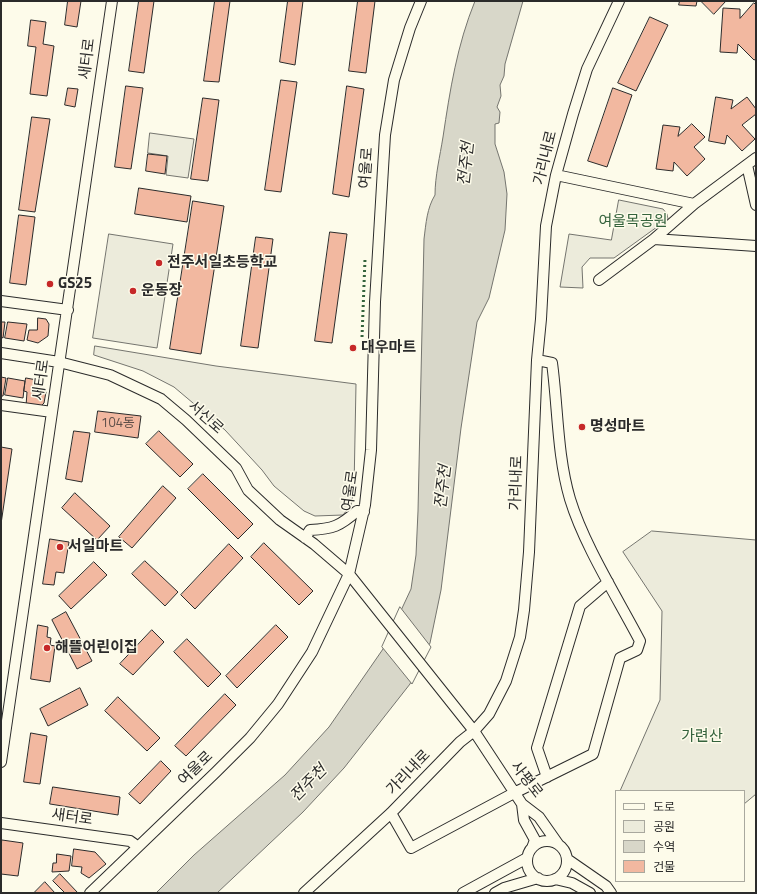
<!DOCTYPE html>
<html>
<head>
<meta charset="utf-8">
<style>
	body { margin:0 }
	#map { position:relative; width:757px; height:894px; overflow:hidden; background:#fdfbea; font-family:"Titillium Web","Noto Sans KR",sans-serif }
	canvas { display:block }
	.frame { position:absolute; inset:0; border:2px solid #2b2b2b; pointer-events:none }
	.legend { position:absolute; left:615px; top:790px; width:130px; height:92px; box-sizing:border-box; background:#fdfbea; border:1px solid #a9a89e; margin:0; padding:5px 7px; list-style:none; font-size:12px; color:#2b2b2b }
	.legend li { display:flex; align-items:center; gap:8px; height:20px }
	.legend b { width:20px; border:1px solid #a9a89e }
</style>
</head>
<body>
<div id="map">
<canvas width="757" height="894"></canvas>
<div class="frame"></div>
<ul class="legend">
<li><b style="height:5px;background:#fdfbea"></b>도로</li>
<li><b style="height:11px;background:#ecebdb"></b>공원</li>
<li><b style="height:11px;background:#d8d7c9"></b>수역</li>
<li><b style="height:11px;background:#f2b8a0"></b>건물</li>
</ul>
</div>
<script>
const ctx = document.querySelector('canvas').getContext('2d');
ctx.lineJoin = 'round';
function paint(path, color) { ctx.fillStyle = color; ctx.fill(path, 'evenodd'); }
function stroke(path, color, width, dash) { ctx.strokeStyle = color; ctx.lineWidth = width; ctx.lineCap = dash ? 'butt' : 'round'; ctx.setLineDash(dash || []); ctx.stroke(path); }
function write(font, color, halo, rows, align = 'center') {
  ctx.font = font + ' "Titillium Web","Noto Sans KR",sans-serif'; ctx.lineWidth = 3; ctx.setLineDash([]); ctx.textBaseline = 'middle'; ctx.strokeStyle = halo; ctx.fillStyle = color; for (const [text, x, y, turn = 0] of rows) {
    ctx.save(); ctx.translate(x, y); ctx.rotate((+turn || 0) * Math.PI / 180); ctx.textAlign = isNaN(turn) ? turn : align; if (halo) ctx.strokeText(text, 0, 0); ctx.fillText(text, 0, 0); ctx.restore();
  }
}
const green = new Path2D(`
	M150,133l44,6 -6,39 -22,-3 2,-19 -20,-3z
	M619,200l44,9 4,5 1,5 -54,39h-24l-8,9 1,21 -23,-1 9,-53 42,6z
	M109,234l64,10 -16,104 -64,-10z
	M95,346l121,20 140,18 -2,105 -3,16 -8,10 -28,1 -11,-5 -30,-25 -12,-16 -37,-40 -51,-43 -31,-16 -49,-16z
	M652,531l104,9v254l-12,10v-13h-124l40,-91 2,-89 -39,-59z`);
paint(green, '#ecebdb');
stroke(green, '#74746e', 1);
const water = new Path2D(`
	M475,1h48l-18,63 -1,12 -4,9 1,11 -4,11 3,5 -1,11 -4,1v20l9,28 3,22 -2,36 -16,68 -12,24 -16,106 -20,162 -11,53 -20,41 -66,84 -41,44 -86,81h-61l38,-38 91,-80 44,-48 54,-78 28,-60 5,-34 2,-44 6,-272c2,-16 3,-31 11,-44 0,-19 5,-39 8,-58 7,-47 14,-92 32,-136z`);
paint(water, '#d8d7c9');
stroke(water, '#74746e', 1);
const pier = new Path2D(`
	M400,607l31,40 -19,37 -30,-37z`);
paint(pier, '#fdfbea');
stroke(pier, '#74746e', 1);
const building = new Path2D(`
	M68,1h13l-4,26 -12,-2z
	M139,1h15l-10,72 -15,-2z
	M215,1h15l-11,81 -15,-1z
	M288,1h15l-8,64 -15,-3z
	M358,1h17l-9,72 -17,-2z
	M680,1h17l-1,5 -17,-1z
	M701,1h25l-12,13z
	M754,3l2,2v54l-2,1 -16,-16 -1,9 -17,-1 3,-44 17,1v9z
	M650,17l18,8 -32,66 -18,-8z
	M31,20l15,2 -3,22 11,2 -7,50 -17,-2 6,-47 -8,-1z
	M281,80l16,2 -16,110 -16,-2z
	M126,86l17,2 -12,81 -16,-2z
	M347,86l17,3 -15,108 -16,-3z
	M68,88l10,1 -3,18 -10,-2z
	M613,88l19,7 -25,72 -19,-6z
	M716,97l17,3 -2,9 16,-12 9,12v5l-14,11 13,14 -13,12 -15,-16 -2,9 -16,-3z
	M203,98l16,2 -11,81 -17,-2z
	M32,117l18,2 -15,93 -16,-2z
	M692,124l13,13 -11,10 11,12 -18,17 -13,-14 -1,9 -17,-2 7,-44 17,2 -2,9z
	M148,154l19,2 -2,18 -19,-3z
	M139,188l52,8 -4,26 -52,-8z
	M193,201l31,5 -23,148 -31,-5z
	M19,215l16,2 -9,68 -16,-2z
	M330,232l17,2 -15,109 -17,-2z
	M256,237l17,2 -15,109 -17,-2z
	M38,318l8,1 3,5 -1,12 -10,7 -11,-3 2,-10h8z
	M1,322h4l-2,16 -2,-1z
	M8,322l19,2 -3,17 -19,-3z
	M1,377l5,1 -3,18h-2z
	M8,378l17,3 -2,17 -18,-3z
	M26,378l11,2 9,12 -2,11 -5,5 -13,-2 1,-14 -3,-1z
	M98,411l43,5 -3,22 -43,-6z
	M74,431l16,2 -8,49 -16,-3z
	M159,431l34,33 -13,13 -34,-33z
	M1,447l11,2 -11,75z
	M203,474l50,50 -15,15 -50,-50z
	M163,486l13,12 -44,50 -13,-11z
	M75,493l35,33 -13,14 -35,-32z
	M50,539l19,3 -5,31 -8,-1 -2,13 -11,-1z
	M264,543l49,48 -14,14 -48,-48z
	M229,544l14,14 -48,51 -14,-14z
	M145,561l33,31 -13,14 -33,-32z
	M94,562l13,13 -36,34 -12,-13z
	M66,612l26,49 -15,8 -25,-49z
	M38,625l10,2 -1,10 4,1 -1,7 5,1 -5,36 -19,-3z
	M276,625l12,12 -51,51 -11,-12z
	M152,630l12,12 -31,33 -13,-11z
	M187,639l34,35 -13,13 -34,-35z
	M80,688l8,17 -40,21 -8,-17z
	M225,694l11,11 -50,51 -11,-10z
	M118,697l42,41 -13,13 -42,-40z
	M31,733l16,3 -7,48 -16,-2z
	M161,761l10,10 -31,33 -11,-10z
	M53,787l67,10 -2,18 -68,-11z
	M2,840l21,3 -5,33 -17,-2z
	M74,849l21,3 11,12 -17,14 -8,-5 1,-6 -10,-1z
	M57,854l14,2 -2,15 -17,1 1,-9h3z
	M60,874l18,19h-13l-12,-12z
	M45,882l10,11h-21z`);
paint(building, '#f2b8a0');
stroke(building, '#2b2b2b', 1);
const minor = new Path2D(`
	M747,165l9,40
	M556,175l138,29 62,-46
	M654,239l102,7
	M599,280l55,-41 40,-35
	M1,301l67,9
	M1,353l58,9 51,13 51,24 25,21 50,48 12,22 32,30 34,24 35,30 125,157 48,73 17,13 19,27
	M1,405l51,7
	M305,538l5,-8c23,-1 30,-4 47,-19l7,1
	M1,762l111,-761
	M547,777l-10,-29 43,-142 28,-24
	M522,804l2,16 11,20 -3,8
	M391,813l20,35 103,-55 79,-39 27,-96 17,-8 3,-9c-23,-44 -56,-96 -70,-142 -13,-44 -12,-92 -18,-136l-15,-3
	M1,823l129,18 7,5
	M527 861a20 20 0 1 1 40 0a20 20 0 1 1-40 0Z
	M567,859l39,27 5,7
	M555,879l17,4 18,10
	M90,893l126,-121 34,-34 28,-34 34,-52 37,-78 16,-69 6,-55 4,-148 10,-167 9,-55 16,-52 11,-27
	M304,893l87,-80 69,-71 14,-11 15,-17 17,-33 14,-44 4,-27 5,-58 8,-192 4,-41 5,-93 10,-51 17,-61 14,-45 32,-68
	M463,893l64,-35
	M495,893l9,-5 34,-10`);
stroke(minor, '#2b2b2b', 12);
stroke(minor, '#fdfbea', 10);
stroke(new Path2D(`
	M362,337l3,-78`), '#34623c', 3, [2, 3]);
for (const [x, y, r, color] of [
	[159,263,4,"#c62828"],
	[50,284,4,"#c62828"],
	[133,291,4,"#c62828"],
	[353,348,4,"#c62828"],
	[582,427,4,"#c62828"],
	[60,547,4,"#c62828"],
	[47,648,4,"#c62828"]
]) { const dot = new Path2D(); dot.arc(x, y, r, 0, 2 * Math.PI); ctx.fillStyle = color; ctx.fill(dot); stroke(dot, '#fdfbea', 1.5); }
write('13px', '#5d4e48', null, [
	["104동",118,424]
]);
write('15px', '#2b2b2b', '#fdfbea', [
	["새터로",88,59,-83],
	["가리내로",546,158,-76],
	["여울로",367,168,-86],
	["새터로",42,380,-82],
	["서신로",205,418,42],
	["가리내로",517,483,-88],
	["여울로",351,491,-82],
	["여울로",196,769,-44],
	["가리내로",409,773,-46],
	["사평로",526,780,52],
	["새터로",72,818,8]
]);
write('15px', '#34623c', '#fdfbea', [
	["여울목공원",633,222],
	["가련산",702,737]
]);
write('bold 15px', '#2b2b2b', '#fdfbea', [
	["전주서일초등학교",167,263],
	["GS25",58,284],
	["운동장",141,291],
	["대우마트",361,348],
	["명성마트",590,427],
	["서일마트",68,547],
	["해뜰어린이집",55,648]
], 'left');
write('italic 16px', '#2b2b2b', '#fdfbea', [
	["전주천",467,164,-84],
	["전주천",444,487,-83],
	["전주천",309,784,-45]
]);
</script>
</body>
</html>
